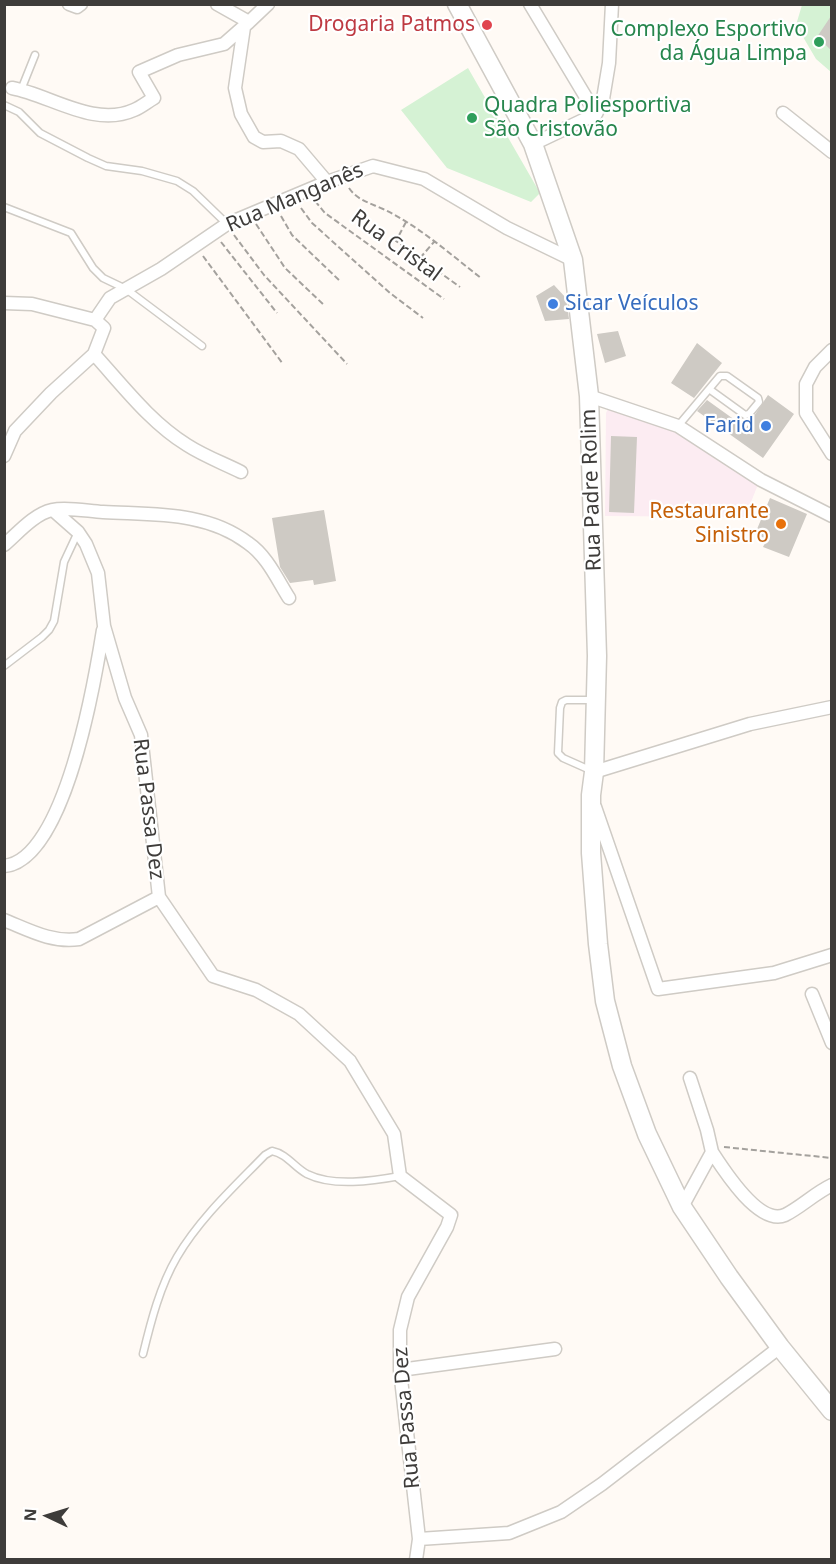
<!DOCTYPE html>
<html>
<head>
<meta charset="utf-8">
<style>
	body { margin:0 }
	#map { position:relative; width:836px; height:1564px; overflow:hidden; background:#fffaf5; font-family:"Noto Sans",sans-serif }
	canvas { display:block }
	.frame { position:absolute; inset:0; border:6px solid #3e3c3a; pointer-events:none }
	.north { position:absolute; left:18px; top:1486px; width:60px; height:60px; -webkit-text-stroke:4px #fff; paint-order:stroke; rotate:274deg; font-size:16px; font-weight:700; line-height:24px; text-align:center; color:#3e3c3a }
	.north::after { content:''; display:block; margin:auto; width:21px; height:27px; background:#3e3c3a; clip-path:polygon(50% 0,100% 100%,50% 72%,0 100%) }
</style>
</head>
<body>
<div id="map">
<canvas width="836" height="1564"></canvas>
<div class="frame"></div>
<div class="north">N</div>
</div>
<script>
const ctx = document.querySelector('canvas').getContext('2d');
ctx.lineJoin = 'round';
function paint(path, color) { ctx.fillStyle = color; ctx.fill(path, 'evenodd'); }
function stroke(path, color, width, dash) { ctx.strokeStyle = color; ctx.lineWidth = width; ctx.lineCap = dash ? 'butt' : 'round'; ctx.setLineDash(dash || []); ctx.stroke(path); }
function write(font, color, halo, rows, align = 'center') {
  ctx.font = font + ' "Noto Sans",sans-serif'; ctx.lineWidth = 4.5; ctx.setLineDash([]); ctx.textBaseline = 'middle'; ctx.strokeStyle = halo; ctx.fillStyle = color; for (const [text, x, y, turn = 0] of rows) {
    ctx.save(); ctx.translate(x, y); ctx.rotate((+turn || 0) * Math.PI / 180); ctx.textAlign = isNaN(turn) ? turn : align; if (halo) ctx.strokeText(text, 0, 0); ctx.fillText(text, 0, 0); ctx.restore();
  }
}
paint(new Path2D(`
	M621,404l140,73 -16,40 -140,-1 1,-103 3,-7z`), '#fcecf2');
paint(new Path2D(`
	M802,5h29v67l-15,-13 -20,-34z
	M468,68l72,125 -9,9 -84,-34 -46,-58z`), '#d5f2d4');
paint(new Path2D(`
	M831,16v34l-14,-13z
	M554,285l12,13 3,21 -24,2 -9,-25z
	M618,331l8,25 -21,7 -8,-29z
	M697,343l25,20 -28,35 -23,-15z
	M768,395l26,19 -31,44 -66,-47 10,-11 39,28z
	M611,436l26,1 -3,76 -25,-1z
	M770,498l37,16 -18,43 -26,-10 4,-8 -12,-5z
	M324,510l12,71 -22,4 -1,-5 -23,3 -10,-16 -8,-49z`), '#cecac4');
const lane = new Path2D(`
	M21,90l14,-35
	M4,105l15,7 21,21 48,25 18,8 36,5 35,10 16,10 34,33
	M4,207l67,26 22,35 10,10 23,11 76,57
	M678,426l42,-50h7l31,22 1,4 -10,12 -4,1 -36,-26
	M4,666l38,-29 7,-7 5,-9 10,-59 14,-30
	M590,770l-27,-12 -5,-5 2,-45 2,-6 4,-2h29
	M143,1354c8,-33 17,-68 34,-97 23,-39 57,-70 88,-102l7,-4c15,3 22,16 35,23 26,13 66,7 93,2`);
const street = new Path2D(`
	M69,4l8,3 4,-3
	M217,4l32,18 19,-18
	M530,4l66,110
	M244,27l-9,61 6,26 13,23 9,5 18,-1 18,8 28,33
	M12,88c38,7 82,40 122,22 7,-3 13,-8 20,-12l-15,-26 39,-17 46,-11 25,-22
	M783,113l49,39
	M533,144l63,-30 7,-15 6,-36 3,-59
	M4,303l28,1 63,16
	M832,350l-17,17 -9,17v29l26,41
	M94,354c29,32 56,68 93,91 17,11 36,18 54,27
	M589,396l89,30 83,54 71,36
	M4,456l11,-25 36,-38 43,-39 10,-26 -9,-8 15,-22 51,-29 66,-45 100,-42 46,-16 51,13 83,49 66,32
	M53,510l25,22 8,12 12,29 6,53 21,72 16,37 18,162 54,79 43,14 43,24 51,47 44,73 6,42 51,39 -4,12 -39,70 -8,33v40l19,169 -3,21
	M4,545c14,-12 30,-31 48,-35 15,-3 35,1 51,2 50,3 103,-1 145,31 19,13 29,36 41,55
	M594,772l156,-48 82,-17
	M595,807l63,182 116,-16 58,-18
	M4,866c61,-5 91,-186 99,-236
	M4,920c25,10 48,23 75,19l80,-42
	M812,994l20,49
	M712,1152c11,17 47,74 73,63 16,-8 30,-22 47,-30
	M682,1207l30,-55 -5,-22 -17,-52
	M400,1370l155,-21
	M419,1539l90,-6 52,-21 41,-28 178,-137`);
const secondary = new Path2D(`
	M457,4l76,140 40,116 16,136 8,260 -3,116 -3,23v58l7,91 7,57 17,65 25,68 35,73 47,70 51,70 52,64`);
stroke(lane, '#cfcbc5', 9);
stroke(street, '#cfcbc5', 15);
stroke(secondary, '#cfcbc5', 21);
stroke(new Path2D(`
	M349,188c8,12 21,15 34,21 36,17 67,45 98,69
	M315,201l10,12 119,86
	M301,208l11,15 78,70 33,25
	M281,216l11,19 49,47
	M406,222l-10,19 64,46
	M256,224l29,44 40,38
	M234,235l30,40 83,89
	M221,242l56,71
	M203,256l80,108
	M420,258l14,-16
	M724,1147l108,11`), '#a4a19d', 2, [6, 3]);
stroke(lane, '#fff', 6);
stroke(street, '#fff', 12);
stroke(secondary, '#fff', 18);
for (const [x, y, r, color] of [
	[487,25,6,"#e0444e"],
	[819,42,6,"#2e9e5b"],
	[472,118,6,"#2e9e5b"],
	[553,304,6,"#3f7fe0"],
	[766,426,6,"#3f7fe0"],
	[781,524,6,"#e8710a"]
]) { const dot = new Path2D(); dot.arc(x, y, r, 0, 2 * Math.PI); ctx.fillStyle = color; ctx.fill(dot); stroke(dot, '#fff', 2); }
write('21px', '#be3a42', '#fff', [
	["Drogaria Patmos",475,25]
], 'right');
write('21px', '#27864d', '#fff', [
	["Complexo Esportivo",807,30],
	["da Água Limpa",807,54],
	["Quadra Poliesportiva",484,106,"left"],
	["São Cristovão",484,130,"left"]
], 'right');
write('21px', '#3e3c3a', '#fff', [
	["Rua Manganês",295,198,-23],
	["Rua Cristal",396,246,36],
	["Rua Padre Rolim",592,490,-92],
	["Rua Passa Dez",148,809,83],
	["Rua Passa Dez",407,1418,-95]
]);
write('21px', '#366cbe', '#fff', [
	["Sicar Veículos",565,304],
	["Farid",754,426,"right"]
], 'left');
write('21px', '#c56008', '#fff', [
	["Restaurante",769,512],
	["Sinistro",769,536]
], 'right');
</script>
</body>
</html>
